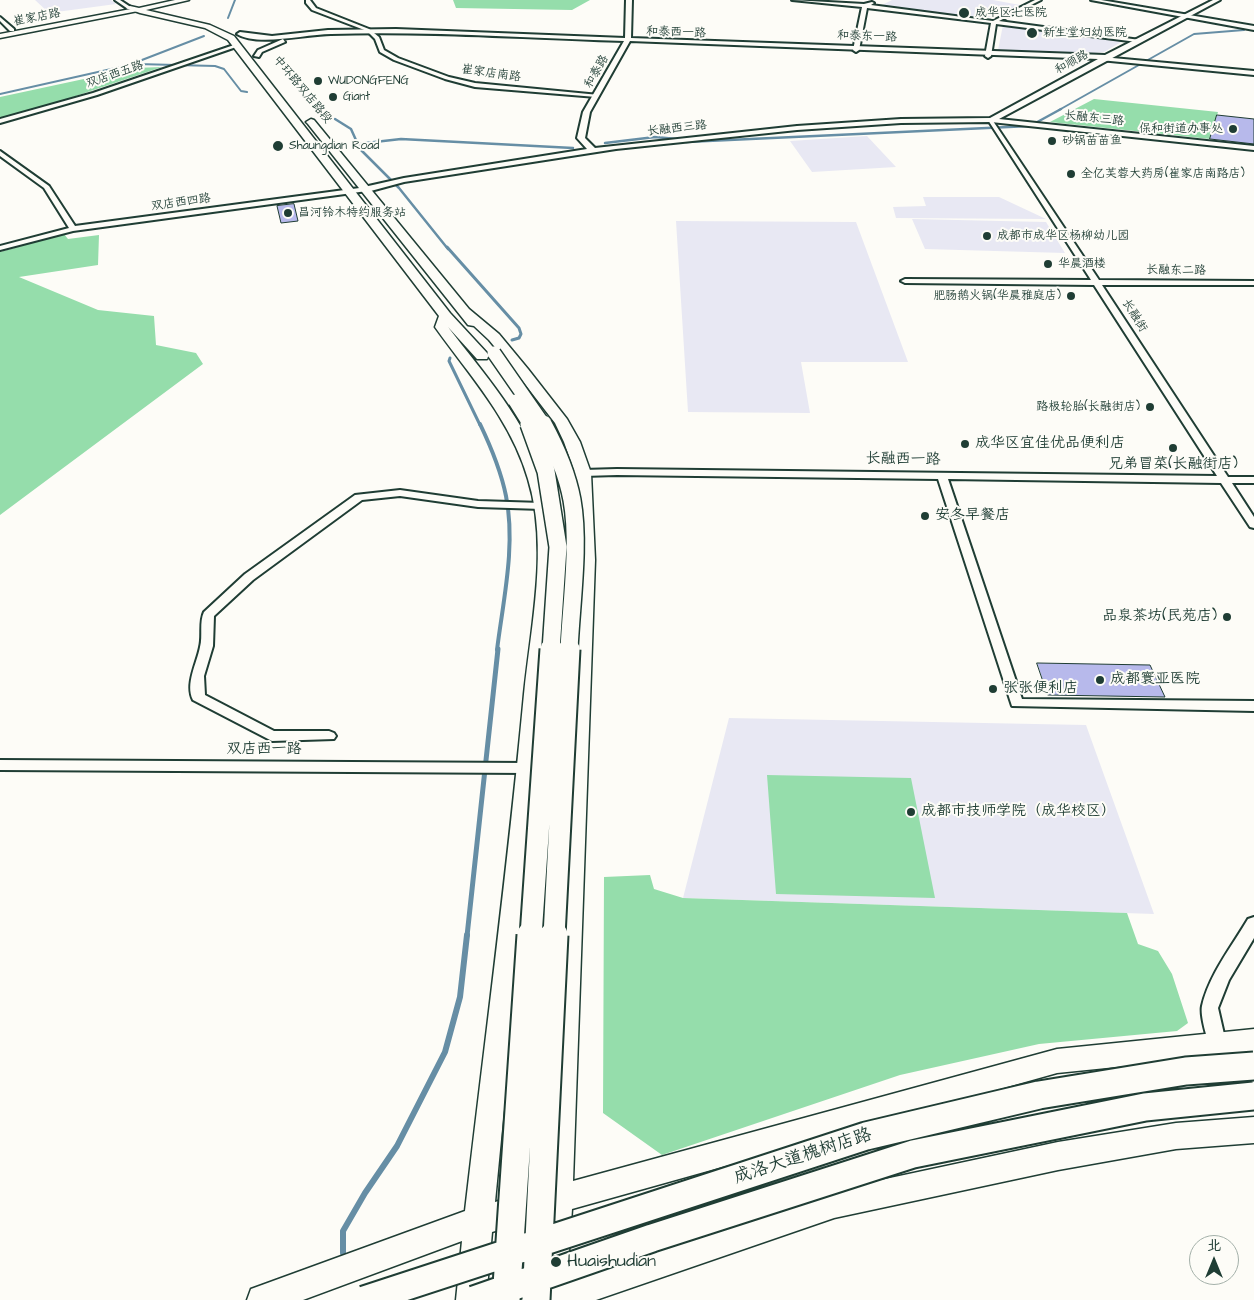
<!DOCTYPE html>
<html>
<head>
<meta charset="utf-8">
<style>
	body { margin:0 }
	#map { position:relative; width:1254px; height:1300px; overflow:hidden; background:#fdfcf7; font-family:"Architects Daughter","LXGW WenKai TC",sans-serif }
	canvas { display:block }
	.north { position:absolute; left:1189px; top:1235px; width:50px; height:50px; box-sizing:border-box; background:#fdfcf7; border:1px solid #a4b0a9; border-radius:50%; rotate:0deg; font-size:14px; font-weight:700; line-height:20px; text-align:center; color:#1f3d34 }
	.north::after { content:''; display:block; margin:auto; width:18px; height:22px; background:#1f3d34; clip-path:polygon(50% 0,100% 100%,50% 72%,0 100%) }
</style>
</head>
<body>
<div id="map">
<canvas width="1254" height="1300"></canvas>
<div class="north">北</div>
</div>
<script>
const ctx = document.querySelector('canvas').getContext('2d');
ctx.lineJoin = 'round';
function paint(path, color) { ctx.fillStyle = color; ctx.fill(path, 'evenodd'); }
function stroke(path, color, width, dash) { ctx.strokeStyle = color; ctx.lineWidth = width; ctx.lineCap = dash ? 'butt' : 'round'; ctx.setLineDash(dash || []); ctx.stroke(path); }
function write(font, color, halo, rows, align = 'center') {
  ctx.font = font + ' "Architects Daughter","LXGW WenKai TC",sans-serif'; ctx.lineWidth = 4; ctx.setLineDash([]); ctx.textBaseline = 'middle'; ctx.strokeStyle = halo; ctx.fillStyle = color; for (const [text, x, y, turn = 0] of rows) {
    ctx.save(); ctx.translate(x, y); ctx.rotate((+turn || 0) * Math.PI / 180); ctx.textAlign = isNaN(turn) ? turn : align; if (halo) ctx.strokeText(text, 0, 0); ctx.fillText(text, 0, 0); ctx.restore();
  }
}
paint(new Path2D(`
	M35,0h76l5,4 -67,9z
	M892,0h101l27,5 -30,12 -11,1 -99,-12z
	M1003,25l120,16 -19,11 -18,2 -88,-4z
	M867,136l29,31 -84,5 -22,-31z
	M923,197h76l47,22 -150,-1 -3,-11 33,-1z
	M912,219l134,3 19,31 -140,-4z
	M676,221l180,1 52,140h-107l9,51 -122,-1z
	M729,718l357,7 68,189 -471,-16z`), '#e8e8f3');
paint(new Path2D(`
	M453,0h137l-18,10 -116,-2z
	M162,67l-104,35 -58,16v-21l135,-29z
	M1094,99l124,13 -8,27 -160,-17z
	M64,234l4,5 31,-4 -1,30 -79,12 79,33 56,6 2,29 40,8 7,11 -203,151v-263z
	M767,775l144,3 24,120 -159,-4z
	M650,875l4,14 29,9 444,15 11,31 20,7 14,23 16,49 -11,8 -138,13 -139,31 -238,80 -59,-42 1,-236z`), '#95ddab');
stroke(new Path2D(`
	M228,18l7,-18
	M137,64l78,2 9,3 17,22 6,1
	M0,94l129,-29 75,-29
	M1059,110l135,-76 50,-4`), '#668ea5', 2);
stroke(new Path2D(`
	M335,119l16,10 9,20 39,39 49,61
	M686,142l344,-16 31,-17
	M605,143l50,-6 22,2
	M357,144l44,-5 172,9`), '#668ea5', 2.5);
stroke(new Path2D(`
	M447,247l72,81 2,6 -2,4 -7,2
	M450,358l-1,3 31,64`), '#668ea5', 3);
stroke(new Path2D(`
	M480,424c11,23 21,47 26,72 10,50 -3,105 -9,154`), '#668ea5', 4);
stroke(new Path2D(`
	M467,936l31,-287`), '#668ea5', 5);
stroke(new Path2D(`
	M343,1253v-22l22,-38 32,-47 48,-94 15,-55 7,-62`), '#668ea5', 6);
const building = new Path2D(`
	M1217,115l37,4v25l-44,-5z
	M294,204l4,17 -17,2 -4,-17z
	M1037,663l113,2 15,32 -117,-2z`);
paint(building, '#b7b9eb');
stroke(building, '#1f3d34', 1);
const minor = new Path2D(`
	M115,0h5l12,8 -4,1z
	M306,0h4l6,8 53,21 10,8 5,13 14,8 51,19 26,6 124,12 -3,2 -121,-10 -30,-8 -51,-19 -14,-8 -5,-13 -8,-8 -55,-21 -6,-7z
	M792,0l72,4 8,-2 2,1 -3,2 122,16 42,-21h6l-42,21 141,19 -3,2 -141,-18 -5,32 -3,2 -3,-2 6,-33 -124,-15 -8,42 -3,2 -3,-2 9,-43z
	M1091,0h10l153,26v4z
	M0,17l14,12v2h-4l-10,-10z
	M234,45l5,1 -142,49 -97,28v-4l93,-26z
	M1102,57l152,14v4l-154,-15z
	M991,118l108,162 155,1v4h-152l126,192h26v6h-22l22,34v11l-4,-1 -29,-44 -273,-4 74,220 232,2v10l-242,-5 -74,-227 -321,-4 -34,1 -44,5 -5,-3 5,-3 44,-5 34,-1 600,7 -123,-191 -189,-2 -4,-2 4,-2 186,1 -103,-160z
	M0,151l49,35 26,40 292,-39 4,2 -4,2 -294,40 -73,19v-4l69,-18 -25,-40 -44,-32z
	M400,490l78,11 64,2 5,3 -5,3 -64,-2 -78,-11 -38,4 -109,80 -39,36 -1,30 -9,30 1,19 69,36h55l5,2 2,3 -2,3 -62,2 -79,-41c-8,-16 4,-37 7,-53 3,-11 -1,-25 4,-35l41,-38 110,-79z
	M0,760l528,3 5,1 2,4 -2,4 -5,1 -528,-3z
	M1254,917v21l-25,42 -11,28 8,35 -3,5 -6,3 -6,-3c-4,-8 -11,-33 -9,-42 7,-31 30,-60 46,-87z`);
const tertiary = new Path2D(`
	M626,0h6l-1,38 474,17 108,-55h7l-221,119 255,27v4l-263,-28 -90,1 -104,7 -181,19 -212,33 -37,10 -3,-1v-4l40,-9 183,-29 -10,-11 6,-26 41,-71c-98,-3 -196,-10 -293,-7 -25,0 -73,13 -94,0l3,-2 32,4 56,-6 68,-1 229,9zM630,41l468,18 -108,59 -89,1 -104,7 -202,22 -10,-10 5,-26z
	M283,39l2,3 -23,10 -3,5 -5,-1 4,-6z`);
const secondary = new Path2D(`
	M136,8l2,3 -138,27v-4z`);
const primary = new Path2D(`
	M175,0h14l-43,10 64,15 24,11 216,277 37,40 2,3 -2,3h-10l-29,-32c36,47 79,94 96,153 21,68 5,144 0,213 -13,170 -33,339 -49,509l49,-14 33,-628 -2,-87 -11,-31 -9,-19 -37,-48 -29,-35 -15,-14 -6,-1 -160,-201 -2,-2 5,-3 3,1 155,189 30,25 29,35 39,50 13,23 11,31 4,87 -22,621 484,-132 197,-20v24l-197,20 -485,136 -5,71 267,-90 224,-48 118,-19 78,-6v26l-78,6 -118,21 -224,48 -238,82h-61l7,-83 -50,15 -6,68h-30l6,-59 -159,59h-56l4,-11 11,-4 203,-74c20,-172 43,-344 59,-517 7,-69 25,-147 4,-215 -17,-59 -58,-103 -93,-152l4,-11 -211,-276 -23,-12 -65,-15 -14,-5 4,-2 9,2z`);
stroke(minor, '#1f3d34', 4);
stroke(tertiary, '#1f3d34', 4);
stroke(secondary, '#1f3d34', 3);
stroke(primary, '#1f3d34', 3);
paint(minor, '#fdfcf7');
paint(tertiary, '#fdfcf7');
paint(secondary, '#fdfcf7');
paint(primary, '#fdfcf7');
const primaryBridgeFar3 = new Path2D(`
	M494,353l50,72
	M515,401l15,24`);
const primaryBridgeFar2 = new Path2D(`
	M529,424l17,47 12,76 -7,103
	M543,424c13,24 24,49 29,76 8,44 -1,104 -3,150`);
const primaryBridgeFar1 = new Path2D(`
	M531,936l20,-287
	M554,936l15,-287`);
const primaryBridge = new Path2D(`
	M364,1300l502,-164 173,-41 147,-24 68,-5
	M474,1300l178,-62 261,-84 232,-47 109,-11
	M506,1300l25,-365
	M536,1300l18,-365`);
stroke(primaryBridgeFar3, '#1f3d34', 16, []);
stroke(primaryBridgeFar2, '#1f3d34', 20, []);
stroke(primaryBridgeFar1, '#1f3d34', 25, []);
stroke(primaryBridge, '#1f3d34', 31, []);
stroke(primaryBridgeFar3, '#fdfcf7', 13);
stroke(primaryBridgeFar2, '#fdfcf7', 17);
stroke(primaryBridgeFar1, '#fdfcf7', 21);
stroke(primaryBridge, '#fdfcf7', 27);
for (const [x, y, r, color] of [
	[964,13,6,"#1f3d34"],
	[1032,33,6,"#1f3d34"],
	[318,81,5,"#1f3d34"],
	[333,97,5,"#1f3d34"],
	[1233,129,5,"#1f3d34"],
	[1052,141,5,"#1f3d34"],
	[278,146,6,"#1f3d34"],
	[1071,174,5,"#1f3d34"],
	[288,213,5,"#1f3d34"],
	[987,236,5,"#1f3d34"],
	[1048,264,5,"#1f3d34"],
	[1071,296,5,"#1f3d34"],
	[1150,407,5,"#1f3d34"],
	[965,444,5,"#1f3d34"],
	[1173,448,5,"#1f3d34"],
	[925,516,5,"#1f3d34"],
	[1227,617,5,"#1f3d34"],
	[1100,680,5,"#1f3d34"],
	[993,689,5,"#1f3d34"],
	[911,812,5,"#1f3d34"],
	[556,1262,6,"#1f3d34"]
]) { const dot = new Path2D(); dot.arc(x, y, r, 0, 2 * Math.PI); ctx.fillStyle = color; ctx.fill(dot); stroke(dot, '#fdfcf7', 2); }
write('12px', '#1f3d34', '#fdfcf7', [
	["成华区七医院",975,13],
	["新生堂妇幼医院",1043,33],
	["WUDONGFENG",328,81],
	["Giant",343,97],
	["保和街道办事处",1223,129,"right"],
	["砂锅苗苗鱼",1062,141],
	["Shaungdian Road",289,146],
	["全亿芙蓉大药房(崔家店南路店)",1081,174],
	["昌河铃木特约服务站",298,213],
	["成都市成华区杨柳幼儿园",997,236],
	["华晨酒楼",1058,264],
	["肥肠鹅火锅(华晨雅庭店)",1061,296,"right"],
	["路极轮胎(长融街店)",1140,407,"right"]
], 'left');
write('12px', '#1f3d34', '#fdfcf7', [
	["崔家店路",37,18,-11],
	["和泰西一路",676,33,2],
	["和泰东一路",867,37,2],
	["和顺路",1072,63,-29],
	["和泰路",597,72,-60],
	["崔家店南路",491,74,8],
	["双店西五路",115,75,-19],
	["中环路双店路段",302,90,50],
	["长融东三路",1094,119,6],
	["长融西三路",677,129,-6],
	["双店西四路",181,203,-8],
	["长融东二路",1176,271,1],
	["长融街",1134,316,58]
]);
write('15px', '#1f3d34', '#fdfcf7', [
	["成华区宜佳优品便利店",975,444],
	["兄弟冒菜(长融街店)",1173,465,"center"],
	["安冬早餐店",935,516],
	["品泉茶坊(民苑店)",1217,617,"right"],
	["成都寰亚医院",1110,680],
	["张张便利店",1003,689],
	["成都市技师学院（成华校区）",921,812]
], 'left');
write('15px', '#1f3d34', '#fdfcf7', [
	["长融西一路",903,460,1],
	["双店西一路",264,750]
]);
write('18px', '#1f3d34', '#fdfcf7', [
	["成洛大道槐树店路",803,1157,-18]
]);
write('18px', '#1f3d34', '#fdfcf7', [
	["Huaishudian",567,1262]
], 'left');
</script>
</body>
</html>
